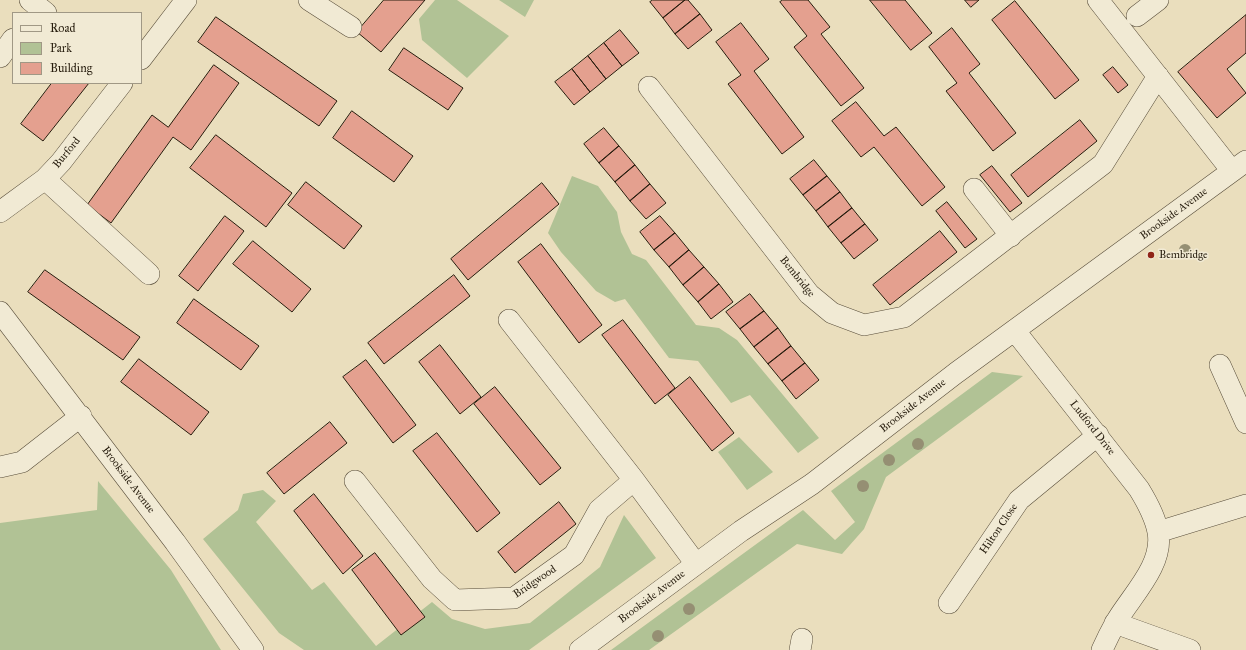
<!DOCTYPE html>
<html>
<head>
<meta charset="utf-8">
<style>
	body { margin:0 }
	#map { position:relative; width:1246px; height:650px; overflow:hidden; background:#eadebd; font-family:"IM FELL Great Primer",serif }
	canvas { display:block }
	.legend { position:absolute; left:12px; top:12px; width:130px; height:72px; box-sizing:border-box; background:#f1ead4; border:1px solid #a09885; margin:0; padding:5px 7px; list-style:none; font-size:12px; color:#271d0e }
	.legend li { display:flex; align-items:center; gap:8px; height:20px }
	.legend b { width:20px; border:1px solid #a09885 }
</style>
</head>
<body>
<div id="map">
<canvas width="1246" height="650"></canvas>
<ul class="legend">
<li><b style="height:5px;background:#f1ead4"></b>Road</li>
<li><b style="height:11px;background:#b1c295"></b>Park</li>
<li><b style="height:11px;background:#e4a08f"></b>Building</li>
</ul>
</div>
<script>
const ctx = document.querySelector('canvas').getContext('2d');
ctx.lineJoin = 'round';
function paint(path, color) { ctx.fillStyle = color; ctx.fill(path, 'evenodd'); }
function stroke(path, color, width, dash) { ctx.strokeStyle = color; ctx.lineWidth = width; ctx.lineCap = dash ? 'butt' : 'round'; ctx.setLineDash(dash || []); ctx.stroke(path); }
function write(font, color, halo, rows, align = 'center') {
  ctx.font = font + ' "IM FELL Great Primer",serif'; ctx.lineWidth = 3; ctx.setLineDash([]); ctx.textBaseline = 'middle'; ctx.strokeStyle = halo; ctx.fillStyle = color; for (const [text, x, y, turn = 0] of rows) {
    ctx.save(); ctx.translate(x, y); ctx.rotate((+turn || 0) * Math.PI / 180); ctx.textAlign = isNaN(turn) ? turn : align; if (halo) ctx.strokeText(text, 0, 0); ctx.fillText(text, 0, 0); ctx.restore();
  }
}
paint(new Path2D(`
	M435,0h22l52,36 -42,42 -45,-38 -3,-21z
	M499,0h35l-9,17z
	M572,176l26,10 19,26 4,20 11,22 14,6 50,65 23,3 18,12 82,98 -21,15 -48,-58 -19,8 -33,-42 -29,-3 -44,-59 -10,3 -19,-11 -35,-39 -13,-19z
	M992,372l31,4 -137,101 -22,52 -22,25 -45,-10 -148,106h-38l192,-140 32,30 20,-18 -24,-31z
	M739,437l34,35 -26,18 -29,-38z
	M98,481l73,89 50,80h-221v-127l97,-13z
	M263,490l13,11 -20,21 56,68 12,-8 52,64 56,-44 20,17 33,10 45,-6 70,-56 24,-52 32,43 -127,92h-225l-25,-17 -76,-94 35,-29 5,-16z`), '#b1c295');
const building = new Path2D(`
	M384,0h41l-44,52 -24,-20z
	M653,0h32l-22,18 -13,-16z
	M685,0h3l12,14 -25,20 -12,-16z
	M783,0h25l22,27 -9,7 43,54 -23,18 -47,-59 13,-11 -27,-34z
	M870,0h35l27,33 -21,17z
	M965,0h14l-8,7z
	M1015,1l64,79 -24,19 -63,-79z
	M700,14l12,16 -24,19 -13,-15z
	M1246,15v38l-19,16 19,24 -29,25 -39,-46z
	M216,17l121,84 -18,25 -121,-84z
	M741,23l28,36 -15,12 50,66 -22,17 -54,-70 13,-9 -25,-33z
	M952,28l28,36 -11,9 47,60 -23,18 -47,-60 11,-8 -28,-36z
	M620,30l19,23 -17,13 -18,-23z
	M604,43l18,23 -16,13 -18,-23z
	M404,48l59,40 -15,22 -59,-40z
	M588,56l18,23 -16,13 -18,-23z
	M214,65l25,18 -48,67 -18,-13 -62,86 -24,-18 65,-90 16,12z
	M1113,67l15,18 -10,8 -15,-18z
	M572,69l18,23 -16,13 -19,-23z
	M52,83h37l-46,58 -22,-17z
	M856,102l28,34 12,-9 49,60 -23,19 -48,-59 -13,10 -29,-36z
	M352,111l61,45 -19,26 -61,-44z
	M1080,120l17,21 -69,56 -17,-22z
	M604,128l15,18 -20,17 -15,-19z
	M216,135l76,58 -26,34 -76,-59z
	M619,146l16,19 -20,17 -16,-19z
	M814,160l13,16 -24,19 -13,-16z
	M635,165l15,19 -20,17 -15,-19z
	M992,166l30,37 -12,9 -30,-37z
	M827,176l13,16 -24,19 -13,-16z
	M306,182l56,44 -18,23 -56,-44z
	M542,183l17,21 -91,76 -17,-21z
	M650,184l16,19 -20,16 -16,-18z
	M840,192l12,16 -24,19 -12,-16z
	M947,202l30,37 -12,9 -29,-37z
	M852,208l13,16 -24,19 -13,-16z
	M225,216l19,15 -46,60 -19,-15z
	M660,216l15,17 -21,17 -14,-18z
	M865,224l13,16 -24,19 -13,-16z
	M940,231l17,21 -67,53 -17,-20z
	M675,233l14,17 -20,17 -15,-17z
	M253,241l58,48 -19,23 -59,-48z
	M541,244l61,81 -23,18 -61,-81z
	M689,250l15,17 -21,18 -14,-18z
	M704,267l15,17 -21,18 -15,-17z
	M45,270l95,67 -17,23 -95,-68z
	M454,275l16,21 -86,68 -16,-21z
	M719,284l14,18 -22,17 -13,-17z
	M750,294l14,17 -24,18 -14,-17z
	M194,299l65,47 -18,24 -64,-47z
	M764,311l14,17 -24,19 -14,-18z
	M623,320l52,68 -20,16 -53,-69z
	M778,328l13,18 -23,18 -14,-17z
	M440,345l41,52 -21,17 -41,-52z
	M791,346l14,17 -23,18 -14,-17z
	M139,359l70,53 -18,23 -70,-53z
	M366,360l50,65 -23,18 -50,-66z
	M805,363l14,17 -23,19 -14,-18z
	M690,377l44,56 -22,18 -44,-56z
	M495,387l66,81 -21,17 -66,-81z
	M330,422l17,21 -63,51 -17,-21z
	M437,433l63,80 -23,19 -64,-81z
	M314,494l49,62 -20,18 -49,-63z
	M559,502l17,22 -61,49 -17,-21z
	M375,553l50,64 -24,18 -49,-65z`);
paint(building, '#e4a08f');
stroke(building, '#271d0e', 1);
const minor = new Path2D(`
	M30,0l16,13
	M309,0l42,27
	M1098,0l134,171
	M1137,16l21,-16
	M0,57l13,-18
	M141,59l45,-59
	M649,87l160,207 23,19 32,12 40,-8 199,-153 55,-88
	M45,179l104,95
	M974,189l37,47
	M0,212l45,-33 16,-17 61,-79
	M0,312l175,230 78,108
	M509,320l125,160 62,84
	M1015,331l124,158c8,13 16,27 19,43 6,33 -27,64 -42,90 -5,9 -10,19 -14,28
	M1220,365l26,58
	M0,467l22,-5 59,-46
	M355,481l77,98 23,21 59,-2 60,-43 25,-45 35,-30
	M1158,532l88,-27
	M949,603l70,-103 79,-65
	M1115,623l75,27
	M580,650l161,-119 71,-47 144,-111 290,-212
	M800,650l2,-11`);
stroke(minor, '#584d3a', 22);
stroke(minor, '#f1ead4', 21);
ctx.fillStyle = '#958f73';
for (const [x, y] of [
	[1185,250],
	[918,444],
	[889,460],
	[863,486],
	[689,609],
	[658,636]
]) { ctx.beginPath(); ctx.arc(x, y, 6, 0, 2 * Math.PI); ctx.fill(); }
for (const [x, y, r, color] of [
	[1151,255,4,"#8f2418"]
]) { const dot = new Path2D(); dot.arc(x, y, r, 0, 2 * Math.PI); ctx.fillStyle = color; ctx.fill(dot); stroke(dot, '#f1ead4', 1.5); }
write('11px', '#271d0e', '#f1ead4', [
	["Burford",67,153,-51],
	["Brookside Avenue",1174,214,-36],
	["Bembridge",797,277,51],
	["Brookside Avenue",913,406,-38],
	["Ludford Drive",1092,428,52],
	["Brookside Avenue",128,480,53],
	["Hilton Close",999,529,-56],
	["Bridgwood",535,582,-34],
	["Brookside Avenue",652,597,-37]
]);
write('11px', '#271d0e', '#f1ead4', [
	["Bembridge",1159,255]
], 'left');
</script>
</body>
</html>
